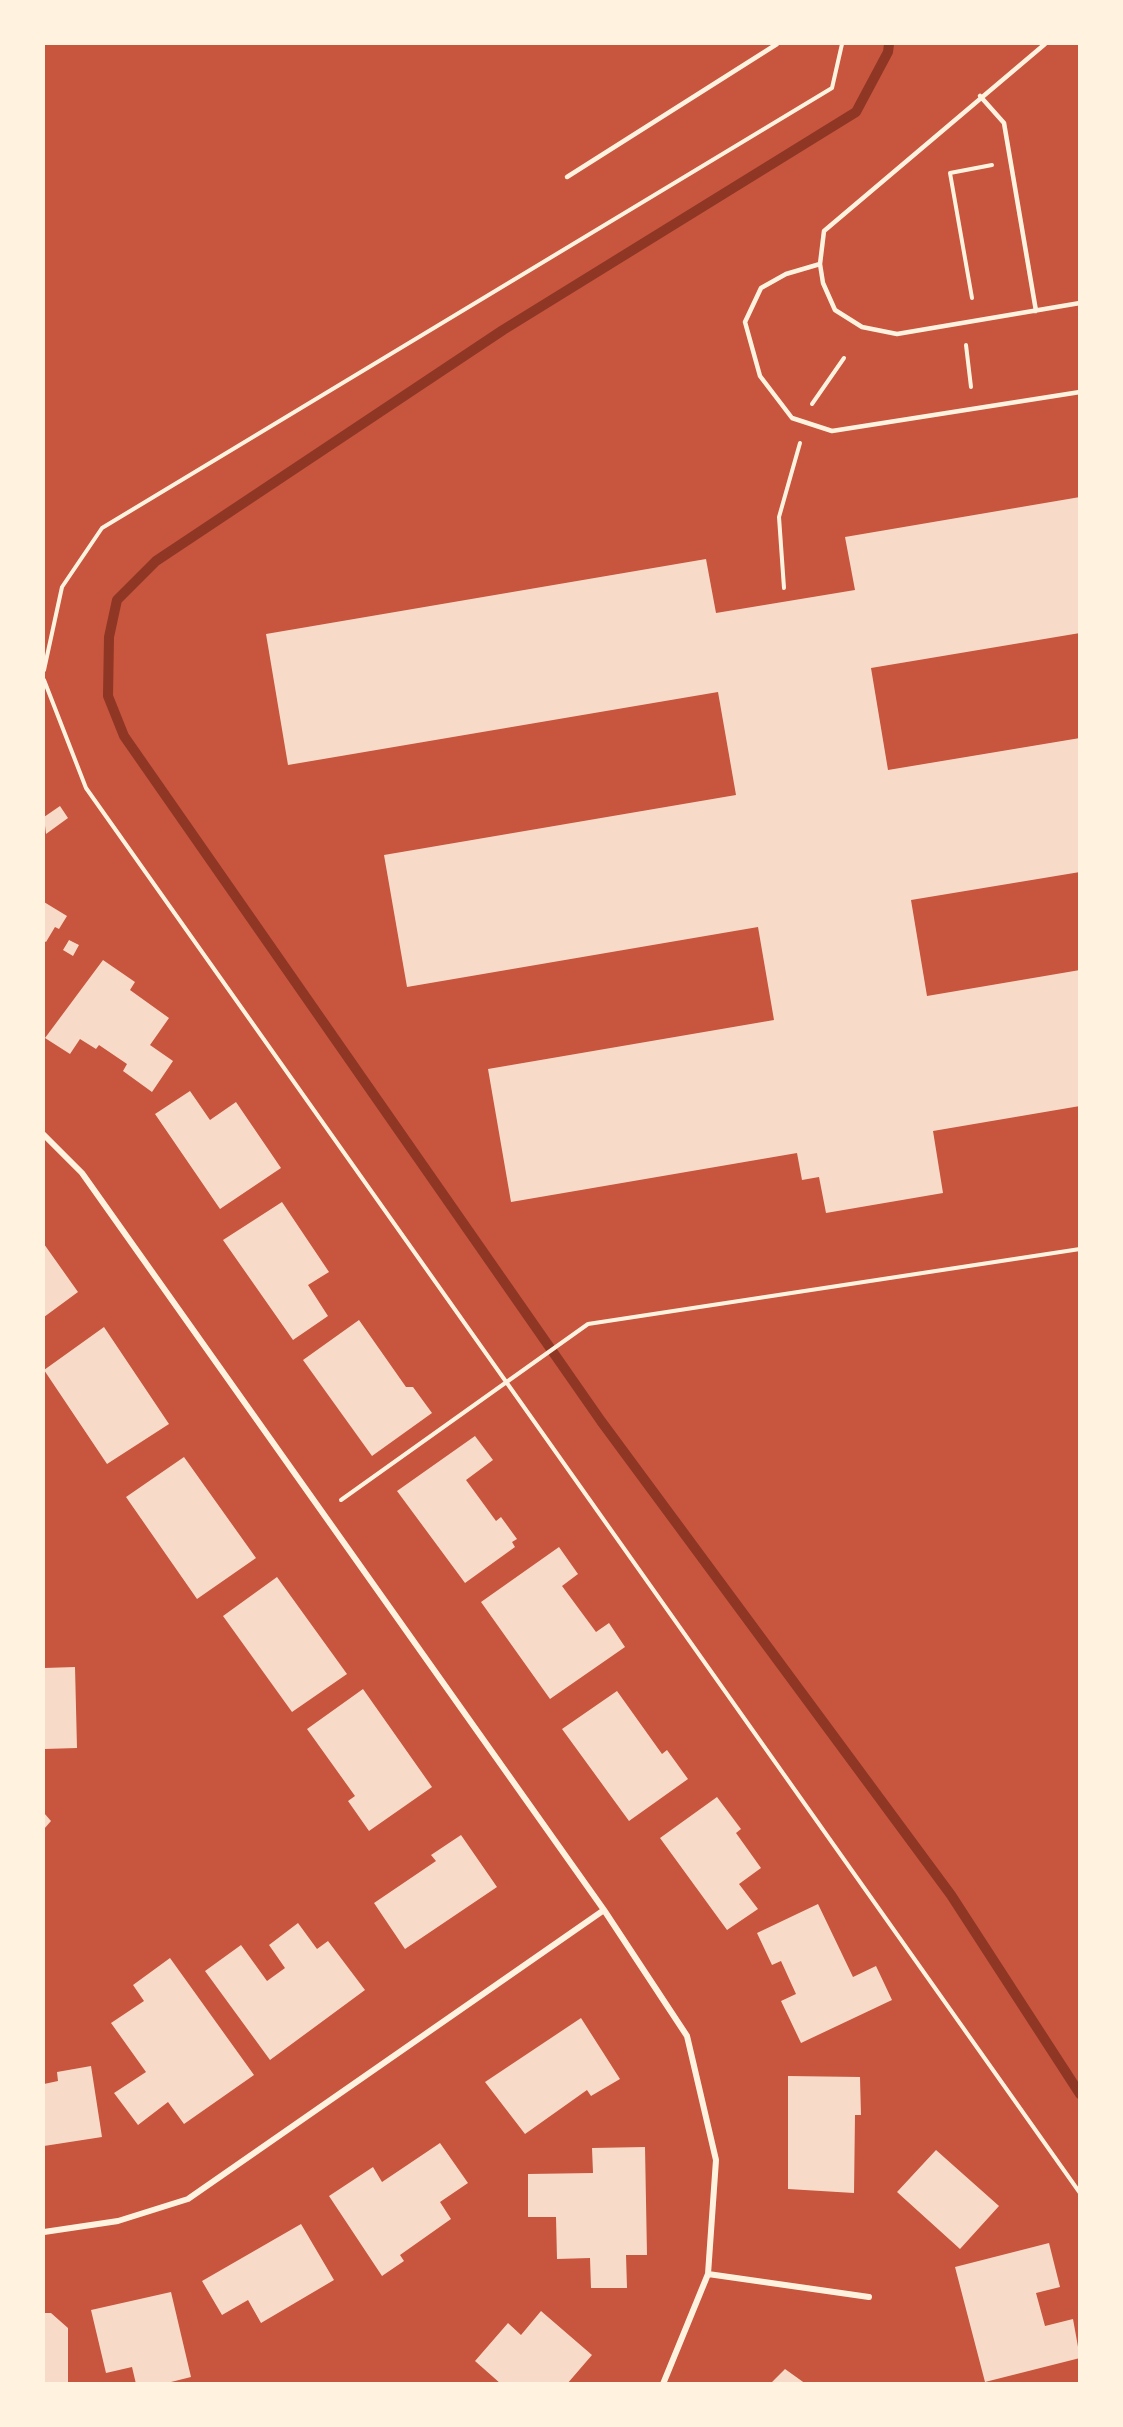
<!DOCTYPE html>
<html>
<head>
<meta charset="utf-8">
<style>
	body { margin:0 }
	#map { position:relative; width:1123px; height:2427px; overflow:hidden; background:#c8553d; font-family:"Open Sans",sans-serif }
	canvas { display:block }
	.frame { position:absolute; inset:0; border:45px solid #fff3e0; pointer-events:none }
</style>
</head>
<body>
<div id="map">
<canvas width="1123" height="2427"></canvas>
<div class="frame"></div>
</div>
<script>
const ctx = document.querySelector('canvas').getContext('2d');
ctx.lineJoin = 'round';
function stroke(path, color, width, dash) { ctx.strokeStyle = color; ctx.lineWidth = width; ctx.lineCap = dash ? 'butt' : 'round'; ctx.setLineDash(dash || []); ctx.stroke(path); }
function paint(path, color) { ctx.fillStyle = color; ctx.fill(path, 'evenodd'); }
stroke(new Path2D(`
	M889,44l-1,8 -32,60 -353,218 -347,231 -39,39 -8,37 -1,59 16,40 477,685 350,474 129,199`), '#8f3625', 10);
paint(new Path2D(`
	M1080,497v136l-209,35 17,102 192,-32v134l-169,28 16,96 153,-26v136l-147,25 10,62 -117,20 -7,-36 -17,3 -5,-27 -286,49 -23,-133 286,-49 -16,-93 -351,60 -23,-132 352,-60 -18,-103 -430,73 -22,-131 440,-75 10,54 139,-23 -10,-53z
	M60,806l8,12 -22,16 -2,-17z
	M44,902l23,14 -8,13 -4,-2 -9,15 -2,-1z
	M69,940l10,5 -6,11 -10,-6z
	M103,960l32,22 -5,8 39,28 -19,27 23,16 -21,31 -29,-21 4,-7 -28,-19 -3,4 -16,-10 -10,15 -25,-16z
	M190,1091l20,29 26,-18 45,66 -61,41 -65,-95z
	M282,1202l47,70 -21,13 20,31 -35,24 -70,-100z
	M44,1244l34,48 -34,25z
	M359,1320l47,67h7l19,26 -60,43 -69,-96z
	M104,1327l65,97 -62,40 -63,-94z
	M475,1436l18,24 -27,20 30,41 5,-4 16,22 -5,3 3,5 -50,36 -68,-92z
	M184,1457l72,101 -59,41 -71,-102z
	M559,1547l19,27 -16,12 34,46 13,-9 16,24 -75,52 -69,-97z
	M277,1577l70,97 -55,38 -69,-96z
	M75,1667l2,81 -33,1v-81z
	M363,1689l69,98 -63,44 -21,-30 7,-5 -48,-67z
	M617,1691l45,63 5,-4 21,29 -59,42 -67,-92z
	M717,1797l24,32 -5,4 25,35 -22,16 19,25 -31,21 -67,-92z
	M44,1813l7,8 -7,8z
	M461,1835l36,52 -92,62 -31,-46 62,-42 -5,-6z
	M818,1904l35,73 23,-11 16,34 -91,43 -20,-42 15,-7 -15,-33 -9,4 -15,-32z
	M298,1923l19,26 11,-8 37,49 -95,70 -65,-89 36,-26 26,36 18,-13 -16,-23z
	M170,1958l84,117 -70,49 -16,-22 -30,23 -24,-32 32,-21 -35,-49 33,-22 -11,-16z
	M581,2018l39,61 -29,17 -4,-6 -62,44 -40,-52z
	M91,2066l11,71 -58,9v-62l14,-3 -1,-9z
	M788,2076l72,1 1,38h-6l-1,78 -66,-4z
	M440,2143l28,40 -28,19 11,17 -51,36 4,6 -22,15 -53,-80 44,-29 9,15z
	M645,2147l2,108h-21l1,33h-36l-1,-30 -33,1 -1,-42h-28v-43l65,-1 -1,-25z
	M936,2150l63,56 -39,43 -63,-57z
	M301,2224l33,56 -73,43 -13,-23 -26,15 -20,-34z
	M1049,2243l11,44 -24,6 9,33 28,-7 7,39 -95,24 -30,-115z
	M171,2292l20,85 -28,7h-27l-4,-17 -26,6 -15,-63z
	M541,2311l51,44 -25,29h-66l-26,-23 33,-38 13,12z
	M44,2313h7l17,15v56h-24z
	M785,2369l21,15h-36z`), '#f7dbc8');
stroke(new Path2D(`
	M972,298l-22,-125 42,-8
	M966,345l5,42
	M812,404l32,-46
	M784,588l-5,-71 21,-74
	M44,670l18,-83 40,-59 730,-440 10,-44
	M44,680l42,108 994,1405
	M341,1500l247,-176 492,-75`), '#fff3e0', 4);
stroke(new Path2D(`
	M1045,44l-221,187 -4,33 3,19 12,27 27,17 35,7 183,-31
	M980,96l24,27 32,188
	M567,177l210,-133
	M820,264l-34,10 -25,14 -16,34 15,54 32,42 40,13 248,-39`), '#fff3e0', 4.5);
stroke(new Path2D(`
	M44,1135l38,38 522,737 83,126 29,124 -8,114 -45,110
	M44,2232l74,-11 70,-22 416,-289
	M708,2274l161,23`), '#fff3e0', 6);
</script>
</body>
</html>
